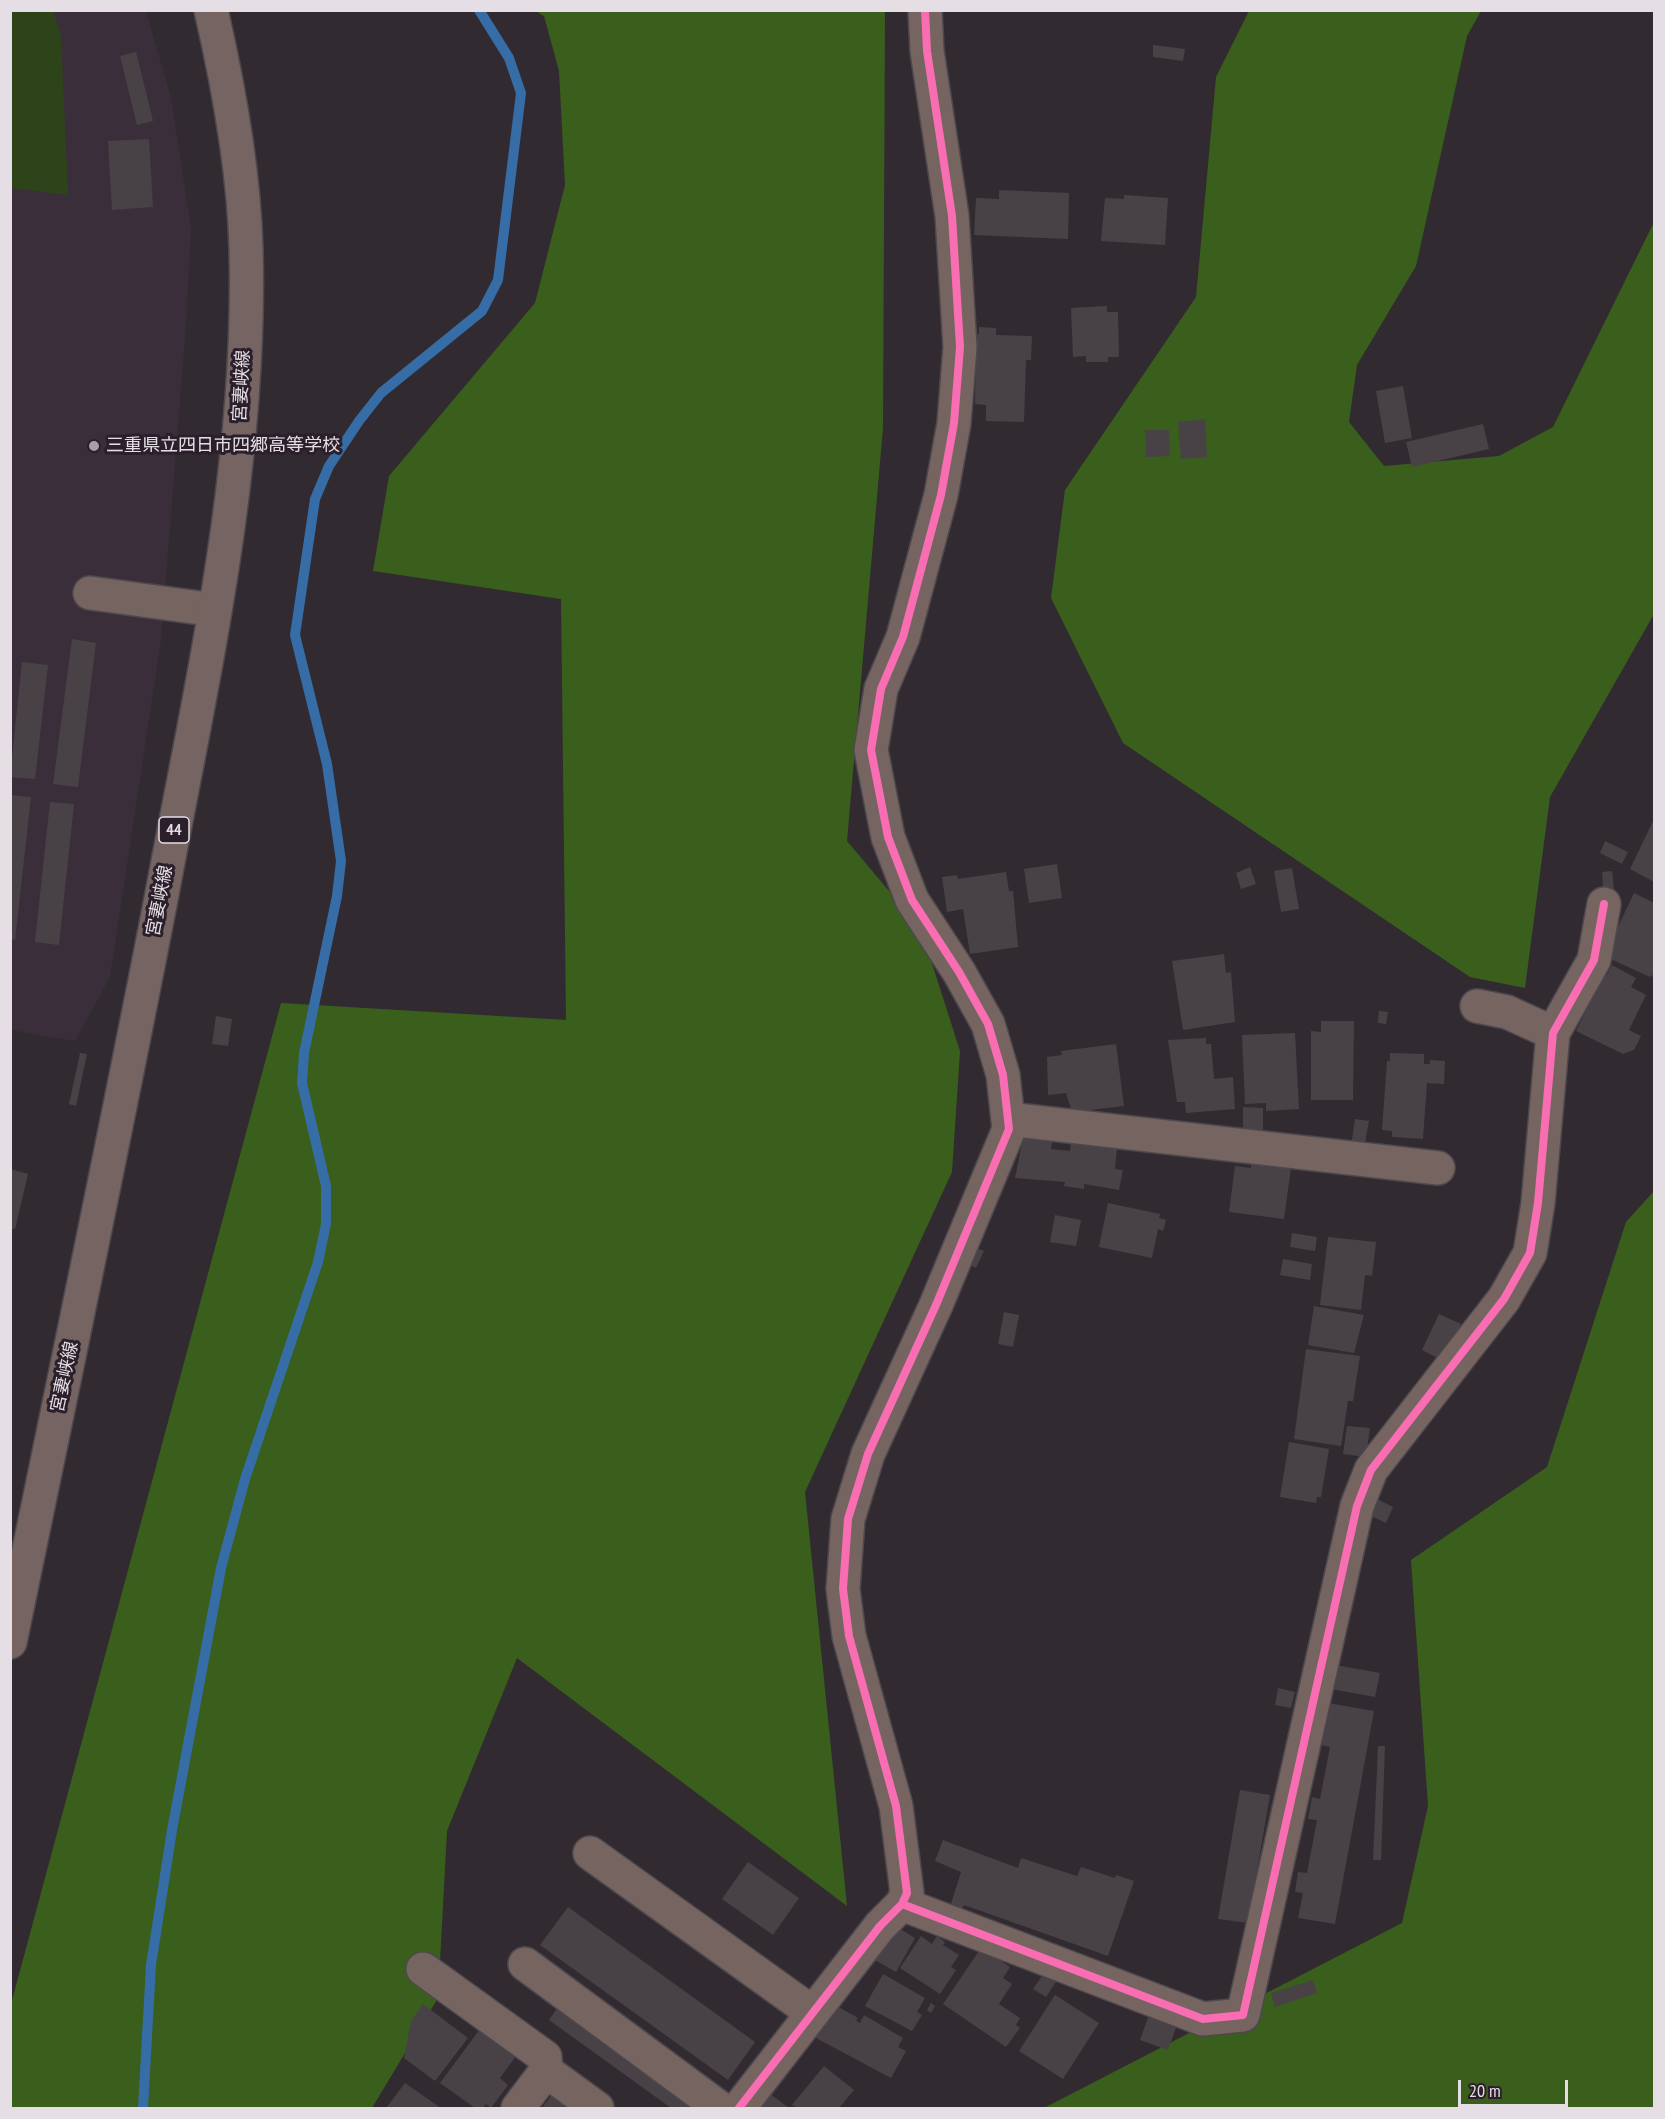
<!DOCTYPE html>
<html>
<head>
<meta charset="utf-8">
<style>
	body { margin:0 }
	#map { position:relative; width:1665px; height:2119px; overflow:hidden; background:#312b31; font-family:"PT Sans Narrow",sans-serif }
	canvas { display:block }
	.frame { position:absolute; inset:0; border:12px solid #e6dee5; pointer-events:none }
	.scale { position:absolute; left:1458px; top:2080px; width:110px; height:27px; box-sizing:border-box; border:3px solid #e6dee5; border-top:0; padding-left:8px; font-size:18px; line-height:21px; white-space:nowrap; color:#e6dee5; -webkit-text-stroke:4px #2a1f2a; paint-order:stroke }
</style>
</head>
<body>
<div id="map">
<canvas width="1665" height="2119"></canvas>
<div class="frame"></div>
<div class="scale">20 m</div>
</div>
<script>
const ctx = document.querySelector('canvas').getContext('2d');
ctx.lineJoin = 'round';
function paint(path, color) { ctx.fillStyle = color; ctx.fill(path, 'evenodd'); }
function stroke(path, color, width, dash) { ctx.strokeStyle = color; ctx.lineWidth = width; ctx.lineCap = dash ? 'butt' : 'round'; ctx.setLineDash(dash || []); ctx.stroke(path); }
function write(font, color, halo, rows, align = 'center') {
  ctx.font = font + ' "PT Sans Narrow","Noto Sans JP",sans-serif'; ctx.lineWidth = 6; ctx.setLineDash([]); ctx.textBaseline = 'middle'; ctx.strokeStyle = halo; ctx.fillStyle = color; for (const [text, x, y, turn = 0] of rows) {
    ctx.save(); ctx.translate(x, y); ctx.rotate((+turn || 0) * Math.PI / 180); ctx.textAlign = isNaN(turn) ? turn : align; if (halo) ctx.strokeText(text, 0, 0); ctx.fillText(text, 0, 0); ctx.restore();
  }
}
paint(new Path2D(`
	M10,11h136l25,87 20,130 -5,96 -25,316 -51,337 -35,64 -64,-11z`), '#3b2e3b');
paint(new Path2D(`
	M11,10l42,1 8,25 7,159 -57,-7z`), '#2d441b');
paint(new Path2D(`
	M536,11h349l-2,417 -36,413 74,88 39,122 -8,121 -147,320 42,414 -330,-248 -70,173 -9,167 -66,110h-361v-104l270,-1001 285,17 -5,-421 -188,-28 16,-95 146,-173 30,-118 -6,-114 -15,-55z
	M1249,11h232l-14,25 -51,230 -59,99 -8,57 35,44 115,-10 54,-29 101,-205v392l-104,183 -25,191 -55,-11 -347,-234 -72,-145 14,-108 131,-193 20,-220z
	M1654,1191v917h-610l358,-185 26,-117 -17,-246 136,-93 79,-245z`), '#3a5e1c');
stroke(new Path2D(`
	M143,2108l8,-143 21,-135 49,-262 24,-89 73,-217 8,-38v-38l-24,-103 2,-30 33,-157 4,-35 -14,-97 -32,-129 20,-136 14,-33 30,-45 22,-28 101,-82 16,-31 23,-187 -12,-35 -30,-48`), '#366da6', 10);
paint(new Path2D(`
	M1153,45l32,4 -2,12 -30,-4z
	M136,52l17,69 -16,4 -17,-69z
	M149,139l4,68 -41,3 -4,-69z
	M999,190l70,3 -1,46 -94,-4 2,-37 23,1z
	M1124,195l44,3 -3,47 -64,-4 4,-43 19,1z
	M1107,306v6h11l1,45h-11v5h-22v-6l-13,1 -2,-49z
	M979,327l17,1v7l36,1 -1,24h-5l-2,62 -38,-1v-16l-11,-1 1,-70h3z
	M1403,386l9,52 -27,5 -9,-52z
	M1205,419l2,38 -26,2 -3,-37z
	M1483,424l6,25 -77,18 -6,-25z
	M1145,430h24l1,26 -24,1z
	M72,639l24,4 -18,144 -25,-3z
	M22,662l26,3 -13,114 -25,-2z
	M10,795l21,2 -16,143 -5,-1z
	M50,802l24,2 -15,141 -24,-3z
	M1654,819v63l-24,-13z
	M1605,841l23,11 -6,12 -22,-11z
	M1057,864l5,34 -33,5 -5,-34z
	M1250,867l6,17 -15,5 -5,-16z
	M1292,868l7,41 -18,3 -7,-41z
	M1612,871l3,28 -11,1 -2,-28z
	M1006,872l3,19h4l5,56 -48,7 -7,-45 -16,3 -5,-35 15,-2 1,4z
	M1634,893l20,10v74l-3,-2 -1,2 -46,-21z
	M1224,954l2,19 5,-1 4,50 -52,8 -11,-69z
	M1612,965l24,13 -5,9 15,8 -17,35 12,6 -7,14 -11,4 -47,-23 28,-57 3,1z
	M1379,1011l9,1 -2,12 -8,-1z
	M216,1016l16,3 -4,27 -16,-2z
	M1321,1021h33l-1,79h-42v-69l10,1z
	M1295,1033l4,76 -33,2v-8l-21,1 -3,-69z
	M1206,1038v6h5l3,35 19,-2 2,32 -49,4 -1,-11h-8l-9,-62z
	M1116,1044l8,62 -52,6 -6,-19 -18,2 -1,-38 15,-2 -1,-4z
	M80,1053l7,1 -11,52 -7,-2z
	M1390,1053l34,1v10h6v-4l15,1 -1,23 -17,-1 -4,56 -31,-2v-6l-10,-1 5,-69h3z
	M1243,1107l20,1v23h-20z
	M1355,1119l14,2 -5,27 -13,-2z
	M1023,1138l29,4 -1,7 19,2 1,-9 46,7 -2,20 8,1 -4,20 -35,-6v5l-20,-3 1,-4 -50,-4z
	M1251,1163l40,5 -7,51 -55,-7 6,-46 16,2z
	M10,1169l18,5 -13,55 -5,-1z
	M1108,1203l52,11 -1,4 7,2 -3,11 -5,-2 -6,29 -53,-11z
	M1055,1215l26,5 -5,26 -26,-4z
	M1292,1233l25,4 -2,14 -25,-4z
	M1328,1237l48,5 -4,34 -7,-1 -4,35 -41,-5z
	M971,1246l13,5 -8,17 -13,-6z
	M1283,1259l29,5 -2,16 -30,-5z
	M1314,1306l50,9 -10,38 -46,-8z
	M1004,1312l15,3 -6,32 -15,-3z
	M1439,1314l22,10 -17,37 -22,-11z
	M1306,1349l54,7 -7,45h-5l-7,45 -47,-7z
	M1347,1426l23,2 -4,29 -23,-3z
	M1289,1442l40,7 -8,48h-4l-1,6 -36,-6z
	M1371,1496l22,11 -7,16 -23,-11z
	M1335,1665l45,8 -5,24 -44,-8z
	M1278,1688l17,4 -4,16 -16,-3z
	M1328,1703l46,8 -39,213 -37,-6 5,-25 -8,-1 3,-20 9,1 10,-53 -9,-1 4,-22 8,2 10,-52 -9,-2z
	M1378,1746h7l-4,114h-8z
	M1240,1790l30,5 -22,128 -30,-4z
	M943,1840l75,28 3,-10 56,18 4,-9 34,11 1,-3 18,6 -26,75 -144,-51 -3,6 -11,-4 11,-35 -26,-11z
	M748,1862l51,36 -26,37 -51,-36z
	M568,1907l187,135 -27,38 -188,-135z
	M897,1927l18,11 -19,34 -23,-13z
	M921,1936l11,8 5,-8 8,6 -2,3 16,10 -8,12 5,3 -16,24 -40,-26z
	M981,1948l29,19 -7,11 9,6 -13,20 21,14 -4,7 4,3 -14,19 -63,-43z
	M1047,1969l12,8 -13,20 -13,-8z
	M883,1974l42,24 -8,14 5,3 -10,16 -47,-25z
	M1313,1980l4,13 -42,14 -4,-14z
	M1055,1995l44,28 -36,56 -44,-28z
	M931,2003l4,3 -4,7 -4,-3z
	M423,2004l45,34 -33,43 -31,-23 7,-37z
	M835,2005l23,13 -2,3 4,2 4,-8 39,23 -5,9 8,4 -15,27 -75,-40z
	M558,2007l142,101h-29l-122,-88z
	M1150,2012l28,10 -10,28 -28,-10z
	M480,2029l36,27 -16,22 8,7 -17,23 -5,-4 -3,4h-8l-35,-25z
	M824,2066l30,24 -15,18h-42l-5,-3z
	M405,2083l36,25h-55z
	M554,2092l15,12 -4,4h-29l2,-2 4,2z
	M769,2093l20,15h-32z`), '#484247');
const minor = new Path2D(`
	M90,593l125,17
	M1477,1006l30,6 46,21
	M1008,1119l430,49
	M590,1853l223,160
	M902,1904l301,115 40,-4 114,-509 14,-36 133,-171 26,-46 8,-50 15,-170 41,-73 10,-56
	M525,1964l195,144
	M423,1969l122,88 1,14 -28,37
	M546,2071l51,37
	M739,2108l141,-182 22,-22 5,-11 -11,-87 -47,-170 -6,-47 5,-70 20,-65 68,-149 73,-176 -6,-54 -15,-51 -29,-52 -47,-72 -24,-63 -17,-87 10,-61 22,-52 38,-142 13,-72 6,-76 -8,-131 -25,-165 -2,-41`);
const major = new Path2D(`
	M10,1642c51,-248 103,-495 151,-743 40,-214 91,-431 85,-650 -2,-80 -17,-161 -35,-239`);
stroke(minor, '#4d484d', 36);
stroke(major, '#4d484d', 36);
stroke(minor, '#766460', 33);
stroke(major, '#766462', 33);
stroke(new Path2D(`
	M902,1904l301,115 40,-4 114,-509 14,-36 133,-171 26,-46 8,-50 15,-170 41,-73 10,-56
	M739,2108l141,-182 22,-22 5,-11 -11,-87 -47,-170 -6,-47 5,-70 20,-65 68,-149 73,-176 -6,-54 -15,-51 -29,-52 -47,-72 -24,-63 -17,-87 10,-61 22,-52 38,-142 13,-72 6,-76 -8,-131 -25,-165 -2,-41`), '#f96db3', 8);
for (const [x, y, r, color] of [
	[94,446,6,"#a79fa6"]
]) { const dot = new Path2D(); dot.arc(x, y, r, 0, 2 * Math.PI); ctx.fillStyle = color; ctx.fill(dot); stroke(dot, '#2a1f2a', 2); }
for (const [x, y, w] of [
	[174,830,30]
]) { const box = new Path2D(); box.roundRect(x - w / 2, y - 13, w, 26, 4.5); ctx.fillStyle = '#2a1f2a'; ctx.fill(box); stroke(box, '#e6dee5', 1.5); }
write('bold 16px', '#e6dee5', null, [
	["44",174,830]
]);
write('18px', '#e6dee5', '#2a1f2a', [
	["宮妻峡線",242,386,-87],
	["宮妻峡線",160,901,-79],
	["宮妻峡線",65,1377,-78]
]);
write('18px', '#e6dee5', '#2a1f2a', [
	["三重県立四日市四郷高等学校",106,446]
], 'left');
</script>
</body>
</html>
